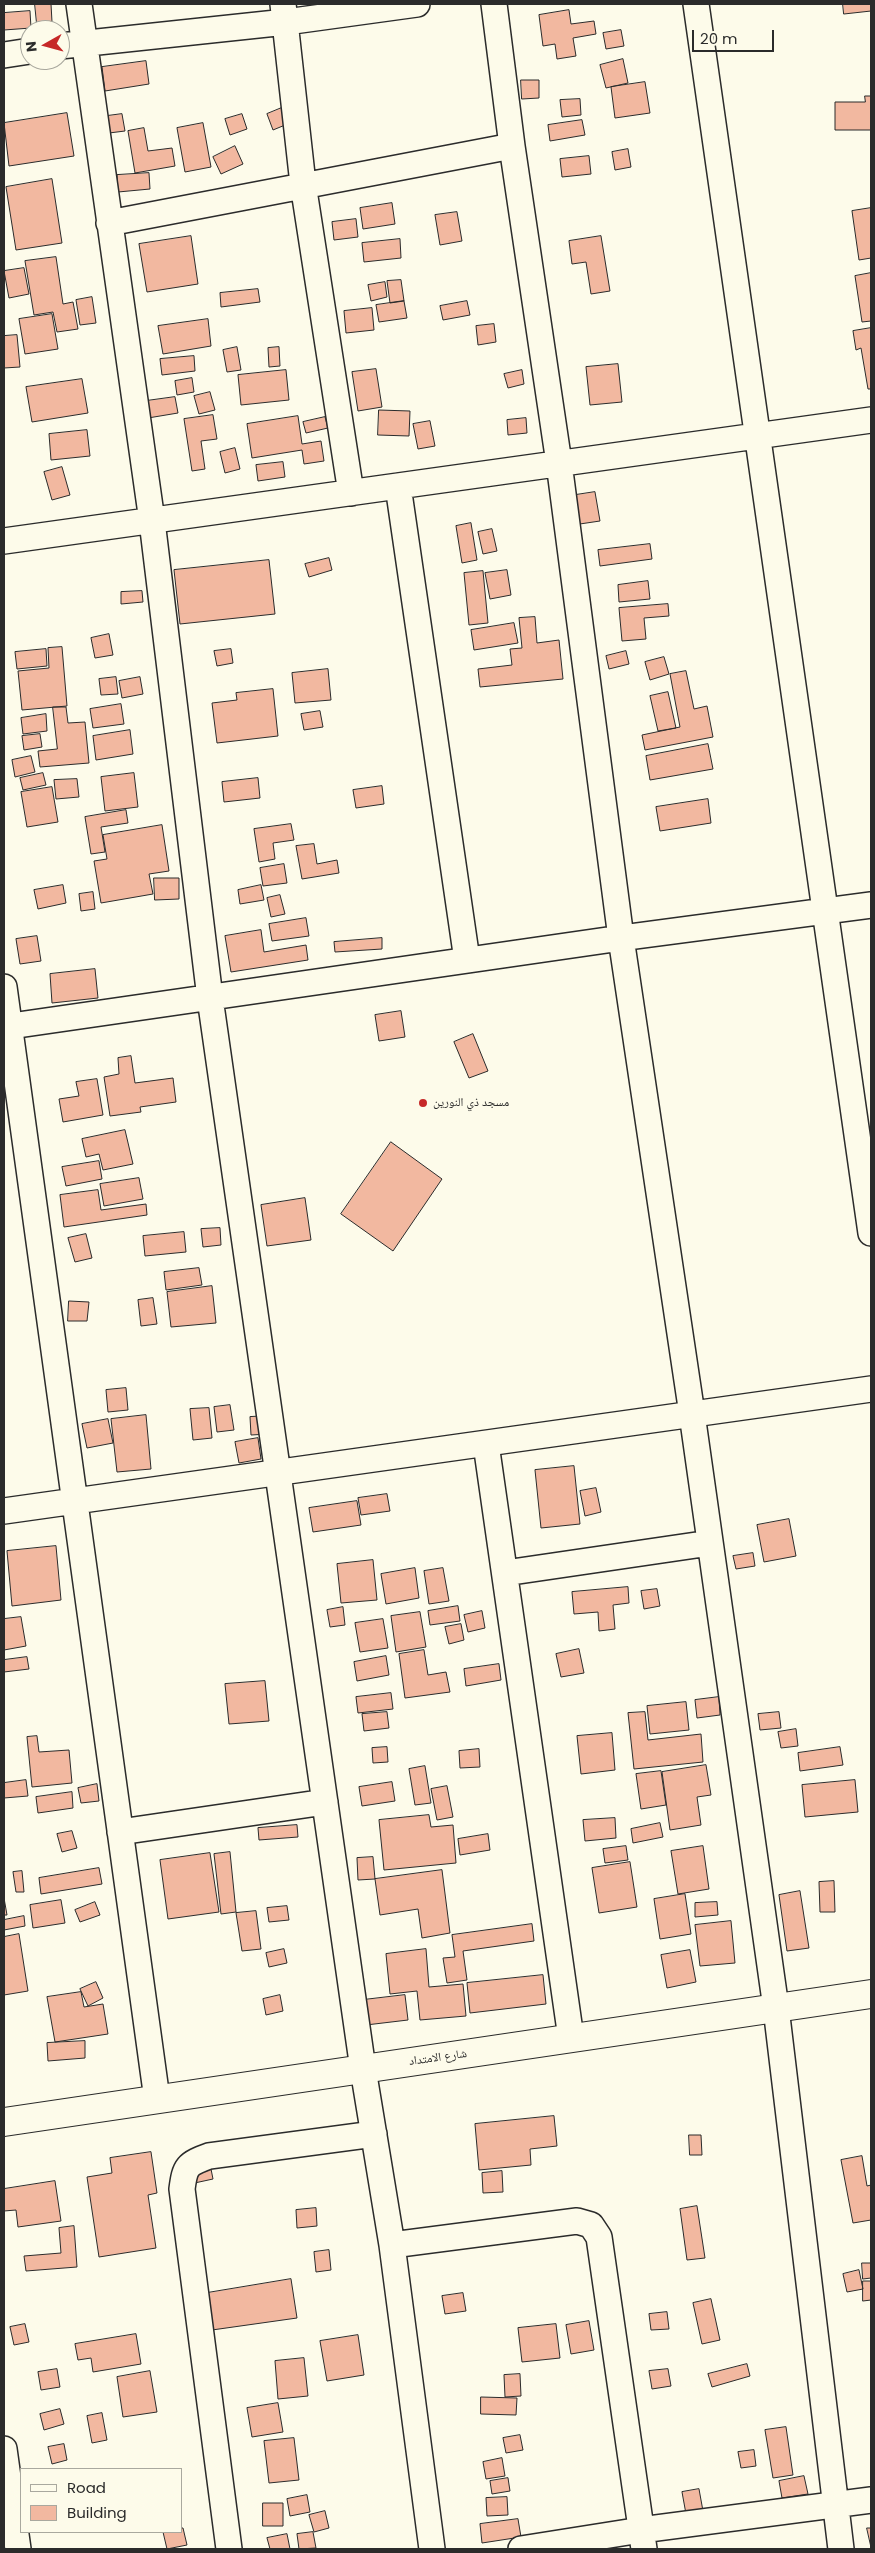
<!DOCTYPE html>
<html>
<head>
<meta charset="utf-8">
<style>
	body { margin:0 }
	#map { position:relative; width:875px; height:2553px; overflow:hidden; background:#fdfbea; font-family:Poppins,sans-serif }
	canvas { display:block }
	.frame { position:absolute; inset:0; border:5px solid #2b2b2b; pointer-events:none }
	.legend { position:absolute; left:20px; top:2468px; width:162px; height:65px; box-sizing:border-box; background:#fdfbea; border:1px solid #a9a89e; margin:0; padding:6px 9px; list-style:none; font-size:15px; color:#2b2b2b }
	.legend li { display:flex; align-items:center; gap:10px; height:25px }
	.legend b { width:25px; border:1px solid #a9a89e }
	.north { position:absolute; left:20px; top:20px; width:50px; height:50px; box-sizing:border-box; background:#fdfbea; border:1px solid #a9a89e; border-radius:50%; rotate:263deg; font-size:14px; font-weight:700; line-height:20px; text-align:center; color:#2b2b2b }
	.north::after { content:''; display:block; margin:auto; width:18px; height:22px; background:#c62828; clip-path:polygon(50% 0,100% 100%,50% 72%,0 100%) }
	.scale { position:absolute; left:692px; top:30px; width:82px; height:22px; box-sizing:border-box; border:2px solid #2b2b2b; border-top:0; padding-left:6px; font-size:15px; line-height:18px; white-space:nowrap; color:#2b2b2b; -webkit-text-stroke:4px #fdfbea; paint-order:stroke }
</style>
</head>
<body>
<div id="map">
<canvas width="875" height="2553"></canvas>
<div class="frame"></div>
<ul class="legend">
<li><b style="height:6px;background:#fdfbea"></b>Road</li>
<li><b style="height:14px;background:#f2b8a0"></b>Building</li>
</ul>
<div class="north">N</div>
<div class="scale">20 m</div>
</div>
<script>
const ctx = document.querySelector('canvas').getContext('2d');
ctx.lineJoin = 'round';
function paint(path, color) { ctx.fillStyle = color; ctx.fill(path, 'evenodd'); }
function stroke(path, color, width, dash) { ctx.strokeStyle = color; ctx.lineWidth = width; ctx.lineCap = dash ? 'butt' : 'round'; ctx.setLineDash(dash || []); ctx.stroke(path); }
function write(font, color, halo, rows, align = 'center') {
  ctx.font = font + ' Poppins,"Noto Naskh Arabic",sans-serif'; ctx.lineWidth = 4; ctx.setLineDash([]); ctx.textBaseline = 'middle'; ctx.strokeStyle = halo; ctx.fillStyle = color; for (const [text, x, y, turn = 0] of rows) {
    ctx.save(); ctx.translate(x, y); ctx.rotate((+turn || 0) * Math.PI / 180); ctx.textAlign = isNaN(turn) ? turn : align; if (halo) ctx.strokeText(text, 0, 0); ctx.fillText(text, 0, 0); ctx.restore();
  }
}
const building = new Path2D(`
	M35,4h16l1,18 -15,2z
	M843,4h28v7l-27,3z
	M569,10l2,14 23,-3 2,13 -23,4 3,18 -19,3 -2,-15 -12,2 -4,-31z
	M30,11l1,17 -27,2v-17z
	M621,30l3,16 -18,3 -3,-16z
	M623,59l5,24 -22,5 -6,-23z
	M146,61l3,23 -44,7 -3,-24z
	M521,80h18v18l-17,1z
	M645,82l5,31 -35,5 -4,-31z
	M865,96h6v34h-36v-28h30z
	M580,99l1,16 -19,2 -2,-17z
	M284,107l6,16 -17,7 -6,-16z
	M67,113l7,43 -65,10 -5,-43z
	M122,114l3,17 -16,2 -2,-17z
	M242,114l5,15 -17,6 -5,-16z
	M582,120l3,15 -35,6 -2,-16z
	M203,123l8,44 -26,5 -8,-44z
	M144,128l4,23 24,-3 3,18 -40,7 -7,-42z
	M235,146l8,18 -22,10 -8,-17z
	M628,149l3,18 -16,3 -3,-18z
	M589,156l2,18 -29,3 -2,-18z
	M149,173l1,16 -32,3 -1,-17z
	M52,179l10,64 -46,7 -10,-63z
	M392,203l3,21 -32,5 -3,-21z
	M871,208v50l-12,2 -7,-49z
	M457,212l5,29 -22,4 -5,-30z
	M356,219l2,18 -24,3 -2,-18z
	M191,236l7,48 -51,8 -8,-48z
	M601,236l9,55 -19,3 -5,-32 -14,2 -3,-23z
	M400,239l1,19 -37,4 -2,-19z
	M56,257l7,47 10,-2 5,27 -21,3 -4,-20 -19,3 -9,-54z
	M24,268l5,26 -20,4 -5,-27z
	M871,273v48l-9,1 -7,-46z
	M401,280l3,21 -14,2 -3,-22z
	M385,282l2,15 -16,4 -3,-16z
	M258,289l2,13 -39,5 -1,-14z
	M92,297l4,26 -16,2 -4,-25z
	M404,301l3,17 -28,4 -3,-17z
	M467,301l3,14 -27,5 -3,-14z
	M372,308l2,22 -28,3 -2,-22z
	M52,314l6,35 -33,5 -6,-35z
	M208,319l3,27 -48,8 -5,-28z
	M494,324l2,18 -18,3 -2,-19z
	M871,328v61h-3l-7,-41 -5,2 -3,-19z
	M17,335l3,32 -16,1v-32z
	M237,347l4,23 -14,2 -4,-22z
	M279,347l1,19 -11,1 -1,-19z
	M194,356l1,15 -33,4 -2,-16z
	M618,364l4,38 -32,3 -4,-38z
	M376,369l6,38 -24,4 -6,-39z
	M286,370l3,30 -48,5 -3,-30z
	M522,370l2,14 -16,4 -4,-14z
	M192,378l2,14 -17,3 -2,-14z
	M82,379l6,34 -56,9 -6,-35z
	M210,392l5,18 -16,4 -5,-18z
	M175,397l3,16 -30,5 -2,-17z
	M379,410l31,1 -1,25 -31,-1z
	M213,415l4,24 -16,2 4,28 -13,2 -8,-52z
	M298,416l4,28 19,-3 3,20 -20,3 -2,-14 -50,8 -5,-34z
	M325,417l3,11 -22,5 -3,-11z
	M526,418l1,15 -19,2 -1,-15z
	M430,421l5,25 -17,3 -5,-25z
	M87,430l3,26 -39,4 -2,-26z
	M235,448l5,21 -15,4 -5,-21z
	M283,462l2,15 -27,4 -2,-16z
	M62,467l8,28 -18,5 -8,-28z
	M595,492l5,29 -27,4 -4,-29z
	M471,523l6,37 -15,3 -6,-37z
	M492,529l5,22 -14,3 -5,-22z
	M650,544l2,15 -52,7 -2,-16z
	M329,558l3,12 -23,7 -4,-13z
	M269,560l6,54 -95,10 -6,-54z
	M507,570l4,25 -21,4 -5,-26z
	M483,571l5,52 -19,2 -5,-52z
	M648,581l2,18 -31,3 -1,-17z
	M142,591l1,11 -22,2v-12z
	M668,604l1,12 -25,2 2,21 -24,2 -3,-33z
	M535,617l2,26 22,-3 4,39 -83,8 -2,-18 34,-4 -2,-16 12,-1 -3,-30z
	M514,623l4,20 -44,7 -3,-20z
	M109,634l4,21 -18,3 -4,-20z
	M62,647l5,59 -45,4 -4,-39 31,-3 -1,-20z
	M46,649l1,17 -30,3 -2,-17z
	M231,649l2,14 -16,3 -3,-15z
	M626,651l3,13 -20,5 -3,-13z
	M664,657l5,17 -19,6 -5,-18z
	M328,669l3,31 -36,3 -3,-30z
	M686,671l8,38 13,-3 6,31 -68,13 -3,-15 38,-8 -10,-53z
	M116,677l2,17 -17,1 -2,-16z
	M140,677l3,17 -21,4 -3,-17z
	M273,689l5,47 -61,7 -5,-40 25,-3 -1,-7z
	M668,692l8,36 -18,3 -8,-35z
	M121,704l3,20 -31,4 -3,-19z
	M53,707h13l2,16 17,-1 4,41 -49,4 -2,-16 19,-2z
	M320,711l3,16 -19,3 -3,-16z
	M46,714l1,17 -24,3 -2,-16z
	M130,730l3,24 -37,6 -3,-24z
	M40,734l2,13 -18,3 -2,-14z
	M708,744l5,25 -63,11 -4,-24z
	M31,756l4,16 -20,5 -3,-17z
	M43,773l3,12 -23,5 -3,-12z
	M134,773l4,34 -33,4 -4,-34z
	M258,778l2,20 -36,4 -2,-20z
	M77,779l2,18 -23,2 -2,-19z
	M382,786l2,18 -28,4 -3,-18z
	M52,787l6,35 -31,5 -6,-35z
	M708,799l3,24 -51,8 -4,-24z
	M126,810l2,13 -27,4 4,25 -14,2 -6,-37z
	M291,824l3,16 -21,3 2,16 -16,3 -5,-33z
	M162,825l7,46 -20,3 4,20 -52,9 -7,-42 13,-2 -4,-24z
	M314,844l3,20 20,-4 2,13 -37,6 -6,-33z
	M284,864l3,19 -24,3 -3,-18z
	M154,878h25v21l-24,1z
	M63,885l3,18 -28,6 -4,-19z
	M261,885l3,15 -24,4 -2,-14z
	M93,892l2,17 -14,2 -2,-17z
	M280,895l5,19 -14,3 -4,-19z
	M306,918l3,18 -37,5 -3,-17z
	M261,930l3,22 42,-7 2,15 -77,12 -6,-36z
	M37,936l4,25 -21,3 -4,-25z
	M382,938v11l-47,3 -1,-10z
	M95,969l3,29 -46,5 -2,-29z
	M401,1011l4,26 -26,4 -4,-26z
	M473,1034l15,37 -19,7 -15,-36z
	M131,1056l4,27 38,-5 3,24 -36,5 1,5 -31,4 -6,-39 15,-3 -1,-16z
	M97,1079l6,36 -40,7 -4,-23 20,-3 -3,-14z
	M125,1130l8,34 -30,6 -4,-16 -13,3 -4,-18z
	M391,1142l51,37 -49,72 -52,-37z
	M99,1161l3,18 -36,7 -4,-19z
	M139,1178l4,21 -39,7 -4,-22z
	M98,1190l3,20 45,-6 1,11 -83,12 -4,-32z
	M305,1198l6,42 -44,6 -6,-41z
	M220,1228l1,17 -18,2 -2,-18z
	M184,1232l2,20 -41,4 -2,-20z
	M86,1234l6,24 -17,4 -7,-24z
	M199,1268l3,17 -36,5 -2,-18z
	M212,1286l4,37 -45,4 -4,-35z
	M153,1298l4,26 -16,2 -3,-26z
	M69,1301l20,1 -2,19h-19z
	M126,1388l2,22 -20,2 -2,-22z
	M230,1405l4,25 -17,2 -3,-25z
	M209,1408l3,30 -19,2 -3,-31z
	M146,1415l5,54 -34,3 -6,-53z
	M267,1416l2,18 -18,1 -1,-18z
	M108,1419l5,24 -26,5 -5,-24z
	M258,1438l3,21 -22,4 -4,-21z
	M574,1466l6,58 -39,4 -6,-58z
	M596,1488l5,24 -16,4 -5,-25z
	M387,1494l3,17 -29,4 -3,-17z
	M357,1501l4,24 -48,7 -4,-24z
	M789,1519l7,37 -32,6 -7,-37z
	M56,1546l5,54 -49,6 -5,-55z
	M753,1553l2,13 -19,3 -3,-13z
	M373,1560l4,40 -36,3 -4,-39z
	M415,1568l4,30 -33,6 -5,-30z
	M443,1568l6,33 -20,3 -5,-33z
	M628,1587l1,16 -16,2 2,24 -16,2 -1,-19 -24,2 -2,-22z
	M657,1589l3,17 -16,3 -3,-18z
	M458,1606l2,15 -30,4 -2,-14z
	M343,1607l2,18 -15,2 -3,-17z
	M482,1611l3,17 -17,4 -4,-17z
	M420,1612l6,35 -30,5 -5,-36z
	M21,1617l5,29 -22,4v-31z
	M383,1619l5,29 -28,4 -5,-29z
	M461,1624l3,16 -15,4 -4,-17z
	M579,1649l5,24 -23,4 -5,-23z
	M424,1650l4,25 18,-3 4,20 -45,6 -6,-44z
	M386,1656l3,19 -32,6 -3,-19z
	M27,1657l2,12 -25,3v-12z
	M499,1664l2,16 -35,6 -2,-17z
	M265,1681l4,40 -40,3 -4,-40z
	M391,1693l2,16 -35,4 -2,-16z
	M719,1697l1,18 -23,3 -2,-18z
	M686,1702l3,28 -39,4 -3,-28z
	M387,1712l2,16 -25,3 -2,-17z
	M645,1712l3,28 53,-6 2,28 -69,7 -6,-56z
	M779,1712l2,16 -21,2 -2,-16z
	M796,1729l2,17 -17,2 -3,-16z
	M612,1733l3,37 -34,4 -4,-38z
	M37,1736l2,16 30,-2 3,33 -40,4 -5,-50z
	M387,1747l1,15 -15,1 -1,-15z
	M840,1747l3,18 -43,6 -2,-18z
	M479,1749l1,18 -20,1 -1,-17z
	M706,1765l5,30 -14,2 4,28 -31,5 -8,-58z
	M425,1766l6,37 -16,2 -6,-36z
	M661,1771l5,34 -25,4 -5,-35z
	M26,1780l2,16 -24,2v-15z
	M855,1780l3,32 -53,5 -3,-32z
	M392,1782l3,19 -33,5 -3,-19z
	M97,1784l2,17 -18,2 -3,-15z
	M447,1786l6,31 -16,3 -6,-31z
	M72,1792l1,16 -35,5 -2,-16z
	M429,1815l2,12 22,-2 3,38 -72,7 -5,-50z
	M615,1818l1,20 -31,3 -2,-21z
	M660,1823l3,14 -30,6 -2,-14z
	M297,1825l1,12 -39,3 -1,-12z
	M72,1831l5,17 -15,4 -5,-18z
	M488,1834l2,16 -30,5 -2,-16z
	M626,1846l2,14 -23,3 -2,-14z
	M703,1846l6,43 -31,5 -7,-43z
	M230,1852l6,60 -15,2 -7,-60z
	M210,1853l9,59 -51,7 -8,-59z
	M373,1857l2,22 -17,1 -1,-22z
	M630,1862l7,45 -38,6 -7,-45z
	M99,1868l3,16 -61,10 -2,-16z
	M442,1870l8,63 -28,5 -4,-29 -38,6 -5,-36z
	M22,1871l2,21h-8l-3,-20z
	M834,1881l1,31h-15l-1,-30z
	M800,1891l9,57 -22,3 -8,-56z
	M685,1894l6,40 -31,5 -6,-40z
	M4,1898l3,17h-3z
	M61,1900l4,23 -32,5 -3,-23z
	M95,1902l5,13 -20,7 -5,-12z
	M717,1902l1,13 -23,2v-14z
	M287,1906l2,14 -20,2 -2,-14z
	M256,1911l5,38 -19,2 -6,-38z
	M24,1916l1,10 -21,4v-10z
	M731,1921l4,42 -35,3 -5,-41z
	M532,1924l2,17 -71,10 4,29 -20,3 -4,-25 12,-1 -3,-22z
	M19,1934l9,57 -24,4v-58z
	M284,1949l3,14 -18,4 -3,-14z
	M426,1949l3,38 34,-3 3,32 -46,4 -3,-29 -27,3 -4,-40z
	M690,1950l6,32 -29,6 -6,-33z
	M543,1975l3,29 -76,9 -3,-30z
	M96,1982l7,16 -15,8 -8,-17z
	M81,1992l3,15 19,-3 5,30 -53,8 -8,-45z
	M280,1995l3,16 -17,4 -3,-16z
	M405,1995l3,25 -42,5 -3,-25z
	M85,2041v17l-37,3 -1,-18z
	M554,2116l3,30 -27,3 1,16 -52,5 -4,-46z
	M689,2135h12l1,20h-12z
	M151,2152l6,41 -9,2 8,53 -57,9 -12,-80 25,-4 -2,-15z
	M862,2156l5,30 4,-1v35l-18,3 -12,-63z
	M210,2164l3,15 -23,5 -3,-16z
	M502,2171l1,21 -20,1 -1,-20z
	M55,2181l6,40 -43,6 -2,-17 -12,1v-22z
	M697,2206l8,52 -18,2 -7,-51z
	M316,2208l1,18 -20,2 -1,-18z
	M74,2226l3,41 -51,4 -2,-15 37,-3 -2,-25z
	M329,2250l2,20 -15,2 -2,-20z
	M862,2263h9v15l-8,1z
	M859,2270l4,19 -16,3 -4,-18z
	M291,2279l6,39 -85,12 -5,-37z
	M863,2281h8v19l-8,1z
	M463,2293l3,18 -21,3 -3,-18z
	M711,2299l9,41 -18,4 -9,-41z
	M667,2312l2,17 -18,1 -2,-16z
	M589,2321l5,29 -23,4 -5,-29z
	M25,2324l4,18 -15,3 -4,-18z
	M556,2324l4,34 -38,4 -4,-34z
	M136,2334l5,30 -48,8 -2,-14 -13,2 -3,-16z
	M358,2335l6,40 -37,6 -7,-40z
	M304,2358l4,38 -30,3 -3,-38z
	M747,2364l3,12 -38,11 -4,-13z
	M57,2369l3,18 -19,3 -3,-18z
	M668,2369l3,17 -19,3 -3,-18z
	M150,2371l7,41 -34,5 -6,-40z
	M520,2374l1,22 -16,1 -1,-22z
	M481,2397l36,1 -1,17 -35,-1z
	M278,2403l5,29 -31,5 -5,-29z
	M60,2409l4,15 -20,6 -4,-16z
	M102,2413l5,27 -15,3 -5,-27z
	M786,2427l7,48 -20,3 -8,-48z
	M520,2435l3,15 -17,3 -3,-15z
	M294,2438l5,42 -30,3 -5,-42z
	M64,2444l3,16 -15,4 -4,-17z
	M754,2450l2,16 -15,2 -3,-16z
	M502,2458l3,18 -19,3 -3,-17z
	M804,2476l4,18 -26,4 -3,-17z
	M508,2478l2,13 -18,3 -2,-13z
	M699,2489l4,22 -17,3 -4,-22z
	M307,2495l3,17 -20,4 -3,-17z
	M507,2497l1,18 -21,1 -1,-18z
	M263,2503h20v23h-20z
	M325,2511l4,17 -15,4 -5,-17z
	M518,2519l3,18 -39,6 -2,-19z
	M181,2528h2l4,17 -20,4 -4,-17h18z
	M867,2528h4v19z
	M313,2532l3,16 -17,1 -2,-15z
	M287,2534l3,15h-20l-3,-11z`);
paint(building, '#f2b8a0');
stroke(building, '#2b2b2b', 1);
const street = new Path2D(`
	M79,4l73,517 58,477 153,1071 29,176 40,304
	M283,4l20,180 48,309
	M494,4l18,142 47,317 62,475 71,476 84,594 65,541
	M696,4l175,1229
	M60,46l226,-24 131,-18
	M4,55l26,-4
	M109,223l403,-77
	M398,486l69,474
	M4,541l867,-121
	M4,987l153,1112
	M4,1027l617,-89 250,-33
	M486,1444l85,594
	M4,1511c289,-42 578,-82 867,-122
	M505,1573l205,-30
	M120,1832l205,-30
	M392,2245l185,-24 14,4 8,12 45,312
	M4,2449l14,100
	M229,2549l-47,-360c3,-23 5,-25 27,-33l165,-22
	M521,2549l120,-19 230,-30`);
const secondary = new Path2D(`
	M4,2122l867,-128`);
stroke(street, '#2b2b2b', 28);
stroke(secondary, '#2b2b2b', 30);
stroke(street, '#fdfbea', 25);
stroke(secondary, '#fdfbea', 28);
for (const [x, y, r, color] of [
	[423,1103,5,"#c62828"]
]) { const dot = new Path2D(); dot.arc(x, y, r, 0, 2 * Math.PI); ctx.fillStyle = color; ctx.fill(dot); stroke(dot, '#fdfbea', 2); }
write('12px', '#2b2b2b', '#fdfbea', [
	["مسجد ذي النورين",433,1103]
], 'left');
write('12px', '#2b2b2b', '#fdfbea', [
	["شارع الامتداد",438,2058,-8]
]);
</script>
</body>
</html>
